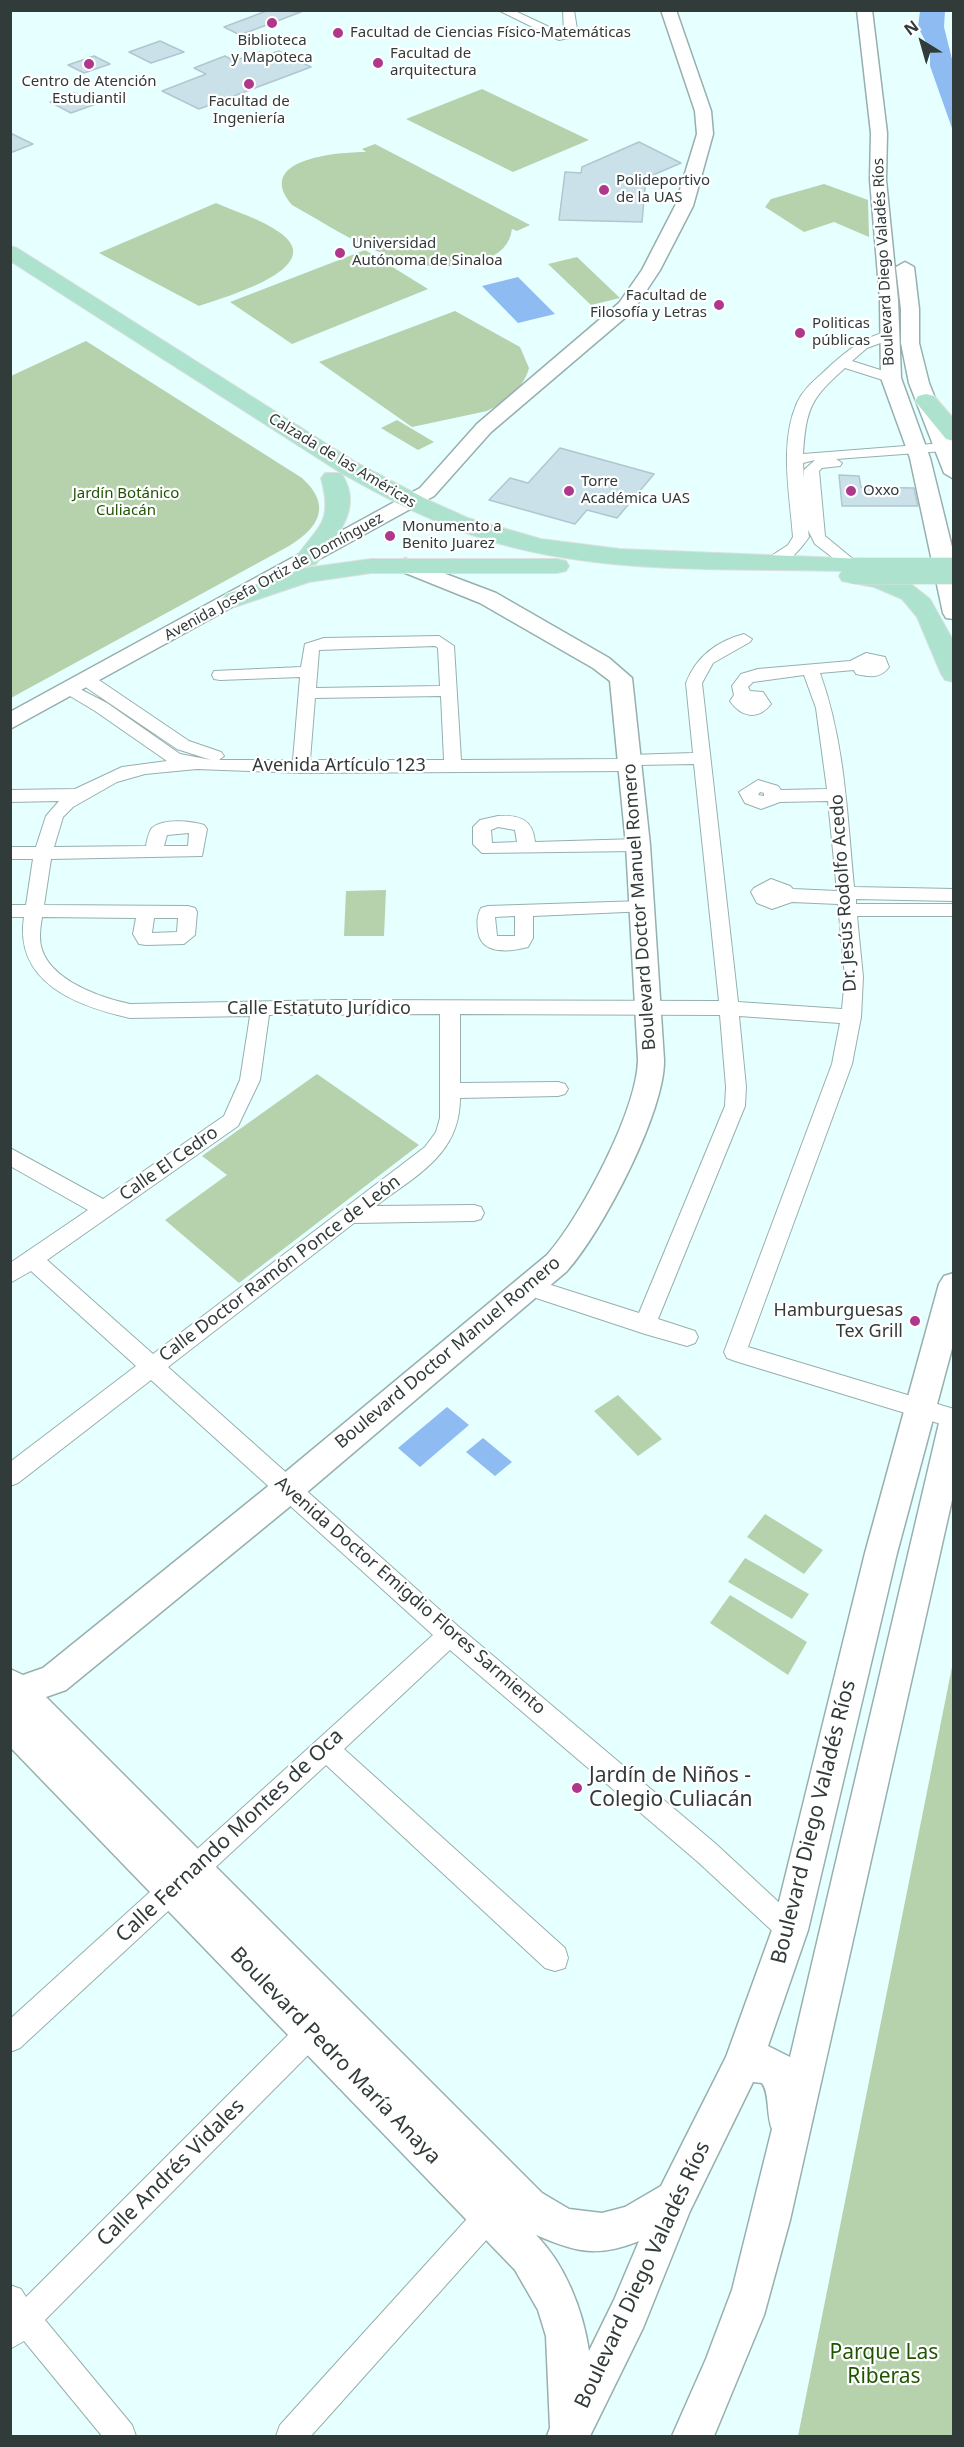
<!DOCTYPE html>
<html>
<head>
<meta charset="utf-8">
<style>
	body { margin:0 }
	#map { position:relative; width:964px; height:2447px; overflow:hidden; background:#e6ffff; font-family:"Noto Sans",sans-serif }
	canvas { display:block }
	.frame { position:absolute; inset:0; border:12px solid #313b3a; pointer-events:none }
	.north { position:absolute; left:892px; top:12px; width:60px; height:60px; -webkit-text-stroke:4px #fff; paint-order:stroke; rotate:323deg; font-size:16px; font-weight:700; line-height:24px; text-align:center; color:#313b3a }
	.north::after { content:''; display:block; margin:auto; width:21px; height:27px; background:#313b3a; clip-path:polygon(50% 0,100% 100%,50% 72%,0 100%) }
</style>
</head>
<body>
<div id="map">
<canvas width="964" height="2447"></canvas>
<div class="frame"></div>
<div class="north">N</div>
</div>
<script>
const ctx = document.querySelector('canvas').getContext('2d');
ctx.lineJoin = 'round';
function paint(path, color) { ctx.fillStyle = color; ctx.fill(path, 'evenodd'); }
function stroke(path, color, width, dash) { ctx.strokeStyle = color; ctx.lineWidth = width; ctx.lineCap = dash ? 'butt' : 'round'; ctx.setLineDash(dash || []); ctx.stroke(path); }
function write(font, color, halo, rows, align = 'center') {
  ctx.font = font + ' "Noto Sans",sans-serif'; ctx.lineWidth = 4.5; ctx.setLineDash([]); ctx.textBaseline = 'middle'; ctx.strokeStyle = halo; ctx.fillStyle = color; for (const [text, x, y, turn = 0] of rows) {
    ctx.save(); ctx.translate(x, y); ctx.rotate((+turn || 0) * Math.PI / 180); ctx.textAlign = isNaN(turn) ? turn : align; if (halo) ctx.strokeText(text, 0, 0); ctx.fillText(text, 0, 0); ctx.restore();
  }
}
paint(new Path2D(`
	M482,89l107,51 -76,32 -107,-53z
	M375,144l155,81 -13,6 -5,-2c-2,16 -13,26 -29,31 -72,23 -130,-21 -191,-55 -39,-46 45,-53 74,-53l-4,-3z
	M824,184l44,16 1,37 -35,-15 -30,10 -39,-25 6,-8z
	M216,203c20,9 45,16 63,29 53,36 -58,66 -80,74l-100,-53z
	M365,250l63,39 -136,55 -62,-42z
	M577,257l43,41 -29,7 -43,-41z
	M455,311l65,36 9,21c-5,20 -24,34 -42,43l-75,16 -93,-65z
	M86,341l216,137c31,28 16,50 -13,68l-278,152v-322z
	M397,420l37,22 -16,8 -37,-22z
	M386,890l-2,46h-40l2,-45z
	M317,1074l102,71 -180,138 -74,-63 62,-45 -25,-19z
	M618,1395l44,44 -24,17 -44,-45z
	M765,1514l58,36 -19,24 -57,-37z
	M745,1558l64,36 -17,25 -64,-37z
	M730,1595l77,47 -19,33 -78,-52z
	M953,1662v774h-155z`), '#b5d2ac');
paint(new Path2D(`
	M920,11h25l-1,16 9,36v68l-23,-65v-16l-12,-23z
	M518,277l37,37 -37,9 -36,-37z
	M447,1407l22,18 -49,42 -22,-19z
	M483,1438l29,24 -17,14 -29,-24z`), '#8fbbf3');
const building = new Path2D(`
	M269,10l32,2 -61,23 -16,-8z
	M160,41l24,11 -33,11 -22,-11z
	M279,51l32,16 -112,42 -37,-18 44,-17 -12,-6 31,-12 9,5 26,-9 7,3z
	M94,56l16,8 -26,9 -16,-8z
	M75,93l21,11 -25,9 -21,-11z
	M10,133l23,11 -23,9z
	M639,142l42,21 -35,15 -4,44 -83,-2 6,-48 16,1 1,-6z
	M560,448l94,26 -37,44 -30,-8 -12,14 -86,-24 21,-22 18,5z
	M839,475l20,1 2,11 53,1 4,18h-76z`);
paint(building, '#cbe1ea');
stroke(building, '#b1c6cf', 1.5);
const street = new Path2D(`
	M498,10h15l51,24 -1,-24h11l4,26 -19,4z
	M889,331l7,4 -2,3 -27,10 -15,13 44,14v6h-10l-41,-13c-34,30 -39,40 -42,86l141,-11 7,4 -7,4 -108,8 6,4 -2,3 -18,2 -3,3 6,65 34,28 -8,5 -6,-2 -30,-23 -7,-14 1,7c-9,13 -26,34 -44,29l-2,-3 2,-3 23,-15 5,-8c-3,-42 -14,-94 4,-134 7,-16 22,-26 34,-38 17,-15 33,-28 58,-34zM815,460l-11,10v9l-1,-16z
	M744,634l8,5 -2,3 -37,21 -11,20 36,319 104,7 3,-32 -7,-73 -46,-2 -20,7 -15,-6 -6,-11 3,-4 17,-9 19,7 3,3 44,2 -9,-90 -48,1 -19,7 -16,-6 -6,-11 19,-12 20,6 3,4 46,-1 -11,-81 -12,-33 -51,7 -5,5 2,4 13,1 8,12c-13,17 -30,13 -41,-3l4,-6 -2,-9 9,-12 17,-5 92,-8 16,-8 19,4 4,10c-9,12 -19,10 -33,7l-2,-4 -34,3c25,70 27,141 34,214l100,2v12l-98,-2v5h98v12h-97l6,61 -2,40 -9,47 -104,283 206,62v19l-219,-67 -8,-3 -3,-6 108,-288 8,-41 -101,-7 7,71 -1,19 -87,213 37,12 3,6 -3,6 -8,3 -42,-12 -124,-41 -3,-6 3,-6 8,-3 110,35 86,-207 1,-19 -6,-72 -260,-1v69l98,-1 7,2 3,5 -3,5 -7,2 -98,2c0,57 -44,77 -84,108l98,-1 7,2 3,6 -3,6 -7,2 -120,2 -186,144 291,260 257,217 83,77 4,9 -4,9 -9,4 -9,-4 -83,-77 -248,-212 -106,99 221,199 3,10 -3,10 -10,3 -10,-3 -219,-203 -306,283 -10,4v-33l423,-384 -282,-255 -133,103 -8,3v-24l126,-96 -105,-95 -21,12v-20l78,-53 -78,-44v-18l93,51 121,-83 16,-36 10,-64 -120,2c-53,-12 -116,-35 -106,-101h-14v-12h16l7,-46h-23v-12h26l10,-31 13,-15 -49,1v-12l65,-1 47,-22 45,-6 -72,-50 -35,-21 8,-5 6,1 33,17 73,51 31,6 -34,-11 -96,-65 -2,-4 2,-4h12l96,65 32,11 3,4 -5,4h74l7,-83 -80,3 -6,-1 -2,-4 2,-4 87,-4 4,-23 19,-6 115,-2 15,10 7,114 161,-1 8,-4 63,-2 -7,-70c10,-26 31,-42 58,-49zM435,646l3,2 2,38 -124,2 3,-38zM441,696l3,64h-134l5,-62zM694,764l25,237 -383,-1 -206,4c-32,-7 -91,-27 -90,-68 0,-6 1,-13 2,-19l94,1 -3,16 6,10 7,1 38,-1 11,-9 2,-23 -2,-4 -7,-2 -144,-1 7,-46 151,-3 5,-27 -3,-4c-12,-4 -41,-7 -52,3 -4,5 -5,13 -6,18l-92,1 9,-30 10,-10 44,-25 28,-8 52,-5 104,4 329,-2 8,-6zM760,792l4,1v3l-6,-1zM189,833l-1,13h-24l3,-11zM154,918h24l-1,14 -25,1zM440,1014v104l-4,14 -11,15 -272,207 -106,-94 191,-134 22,-46 9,-65z
	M498,816c21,-1 35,3 37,26l103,-3 9,6 -9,6 -156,2 -9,-9v-17l7,-7zM498,827l17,3 2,12 -25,1 -1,-13z
	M642,901l7,2 2,4 -2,4 -116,5v22l-5,9c-19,5 -48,8 -50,-17 -1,-9 -1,-14 3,-22l7,-2zM515,916v20h-18l-2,-19z
	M317,2012l10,4 4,10 -4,10 -282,284 87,105 4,11h-34l-78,-95 -14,8v-64l11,4 5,8 281,-281z
	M495,2194l10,5 5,10 -5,10 -194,217h-35l4,-11 205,-226z`);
const secondary = new Path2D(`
	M661,10h15l35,101 2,23 -20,72 -33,64 -27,41 -142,121 -57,64 -424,233v-17l410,-224 57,-64 142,-121 23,-33 33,-64 22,-72 -2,-23z
	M857,10h15l15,123 -1,47 12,120 3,78 29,80 19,77 5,20v64l-8,-1 -3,-5 -33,-155 -29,-80 -1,-78 -10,-120 1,-47z
	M905,262l9,5 5,42v34l10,40 25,63v33l-10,-6 -35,-90 -8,-40v-34l-5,-42z
	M406,559l90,34 113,65 23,20 18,167 14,215c1,52 -62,172 -97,211l-268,228 -233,191 -20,7 496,496 27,16 33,4 23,-6 36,-21 65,-129 46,-127 93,-377 74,-269 5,-8 10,-3v68l-57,212 -89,377 -40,116 22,11 149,-634 4,-9 11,-4v81l-164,729 -26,95 -50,121h-42l34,-77 26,-69 40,-161c-6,-15 -2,-35 -10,-46l-9,-1 -63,129 -47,117 -53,108h-43l3,-8 -4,-92 -8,-26 -23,-40 -505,-523v-78l13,6 20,-7 234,-189 270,-224c34,-38 90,-145 91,-195l-12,-215 -16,-164 -17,-13 -113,-65 -82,-33 -3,-5 3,-5zM536,2235c40,17 61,23 103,6l-25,59 -25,51c-6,-41 -24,-87 -53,-116z`);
const primary = new Path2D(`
	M10,246l7,2 340,215 73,38 38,17 73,21 79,10 246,10 3,5 -7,6 44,10 24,19 24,43v40l-9,-2 -4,-6 -24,-57 -15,-18 -28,-12 -32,-6 -3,-5 3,-5c-117,-3 -239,4 -352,-30 -53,-16 -101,-41 -149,-68 24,35 -5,64 -25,91l-9,2 -9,-2 -3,-5c24,-35 38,-35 26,-81l4,-5h16l-331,-212z
	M926,394l8,2 20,23v22l-8,-2 -31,-38 3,-5z
	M371,559h186l9,2 3,5 -3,5 -9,2h-186l-62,9 -74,25 -9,-3 -4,-5 4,-5 79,-26z`);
stroke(street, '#97afaf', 2);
stroke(secondary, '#97afaf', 3);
stroke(primary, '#dee0df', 2);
paint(street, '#fff');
paint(secondary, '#fff');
paint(primary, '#ade3ce');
const primaryBridge = new Path2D(`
	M855,571h99`);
stroke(primaryBridge, '#dee0df', 27, []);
stroke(primaryBridge, '#ade3ce', 26);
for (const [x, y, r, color] of [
	[272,23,6,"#b0388c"],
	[338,33,6,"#b0388c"],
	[378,63,6,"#b0388c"],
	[89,64,6,"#b0388c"],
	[249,84,6,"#b0388c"],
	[604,190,6,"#b0388c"],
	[340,253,6,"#b0388c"],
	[719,305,6,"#b0388c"],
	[800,333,6,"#b0388c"],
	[569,491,6,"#b0388c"],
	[851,491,6,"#b0388c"],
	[390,536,6,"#b0388c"],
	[915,1321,6,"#b0388c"],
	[577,1788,6,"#b0388c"]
]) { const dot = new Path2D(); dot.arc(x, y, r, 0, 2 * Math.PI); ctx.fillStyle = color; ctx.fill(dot); stroke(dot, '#fff', 2); }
write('15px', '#313b3a', '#fff', [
	["Facultad de Ciencias Físico-Matemáticas",350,33],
	["Biblioteca",272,41,"center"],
	["y Mapoteca",272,58,"center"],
	["Facultad de",390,54],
	["arquitectura",390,71],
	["Centro de Atención",89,82,"center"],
	["Estudiantil",89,99,"center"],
	["Facultad de",249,102,"center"],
	["Ingeniería",249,119,"center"],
	["Polideportivo",616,181],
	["de la UAS",616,198],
	["Universidad",352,244],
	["Autónoma de Sinaloa",352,261],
	["Facultad de",707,296,"right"],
	["Filosofía y Letras",707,313,"right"],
	["Politicas",812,324],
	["públicas",812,341],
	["Torre",581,482],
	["Académica UAS",581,499],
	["Oxxo",863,491],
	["Monumento a",402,527],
	["Benito Juarez",402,544]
], 'left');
write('15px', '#313b3a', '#fff', [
	["Boulevard Diego Valadés Ríos",884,262,-93],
	["Calzada de las Américas",342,461,31],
	["Avenida Josefa Ortiz de Domínguez",274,577,-29]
]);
write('15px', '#1f5500', '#fff', [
	["Jardín Botánico",126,494],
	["Culiacán",126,511]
]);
write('18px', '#313b3a', '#fff', [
	["Avenida Artículo 123",339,766],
	["Dr. Jesús Rodolfo Acedo",844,893,-94],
	["Boulevard Doctor Manuel Romero",640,907,-94],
	["Calle Estatuto Jurídico",319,1009],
	["Calle El Cedro",169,1164,-35],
	["Calle Doctor Ramón Ponce de León",280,1269,-37],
	["Boulevard Doctor Manuel Romero",448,1353,-40],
	["Avenida Doctor Emigdio Flores Sarmiento",410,1596,41]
]);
write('18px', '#313b3a', '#fff', [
	["Hamburguesas",903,1311],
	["Tex Grill",903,1332]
], 'right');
write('21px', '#313b3a', '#fff', [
	["Jardín de Niños -",589,1776],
	["Colegio Culiacán",589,1800]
], 'left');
write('21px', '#313b3a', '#fff', [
	["Boulevard Diego Valadés Ríos",814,1822,-76],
	["Calle Fernando Montes de Oca",230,1836,-43],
	["Boulevard Pedro María Anaya",335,2056,46],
	["Calle Andrés Vidales",171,2173,-45],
	["Boulevard Diego Valadés Ríos",643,2275,-65]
]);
write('21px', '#1f5500', '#fff', [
	["Parque Las",884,2353],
	["Riberas",884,2377]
]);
</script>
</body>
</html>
